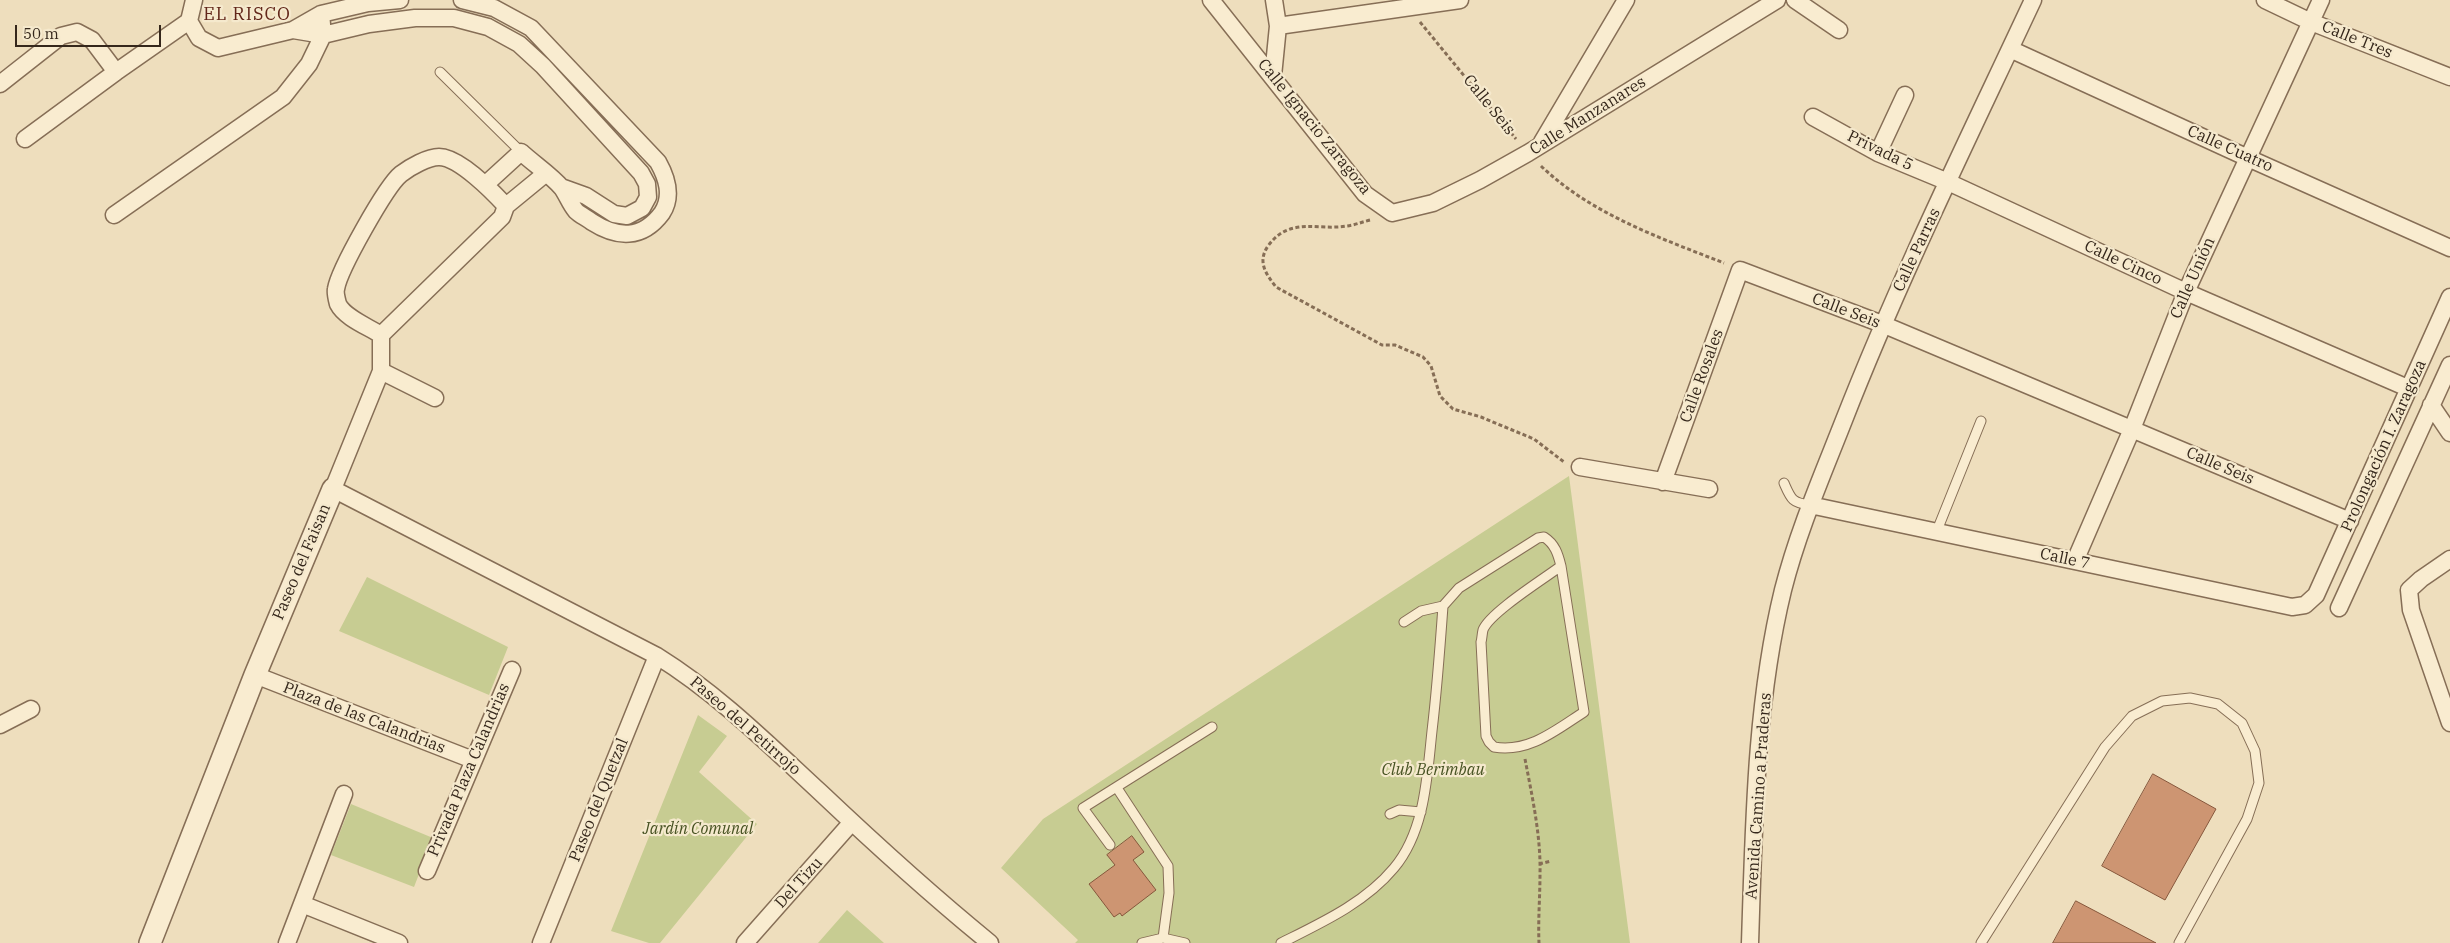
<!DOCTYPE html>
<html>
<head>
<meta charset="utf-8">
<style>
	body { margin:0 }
	#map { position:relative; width:2450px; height:943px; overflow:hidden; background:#eedebd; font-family:"IBM Plex Serif",serif }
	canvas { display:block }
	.scale { position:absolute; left:15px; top:25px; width:146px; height:22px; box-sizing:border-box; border:2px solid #35271b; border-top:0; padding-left:6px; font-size:15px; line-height:18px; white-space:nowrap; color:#35271b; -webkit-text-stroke:4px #f5e9cd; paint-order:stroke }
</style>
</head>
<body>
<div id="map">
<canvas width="2450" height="943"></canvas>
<div class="scale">50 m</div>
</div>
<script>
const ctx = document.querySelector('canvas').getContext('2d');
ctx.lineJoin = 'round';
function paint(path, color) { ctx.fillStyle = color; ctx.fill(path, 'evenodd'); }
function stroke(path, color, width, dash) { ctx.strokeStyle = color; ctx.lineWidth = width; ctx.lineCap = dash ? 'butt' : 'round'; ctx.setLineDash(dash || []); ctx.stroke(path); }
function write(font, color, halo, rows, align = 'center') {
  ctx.font = font + ' "IBM Plex Serif",serif'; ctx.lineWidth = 4.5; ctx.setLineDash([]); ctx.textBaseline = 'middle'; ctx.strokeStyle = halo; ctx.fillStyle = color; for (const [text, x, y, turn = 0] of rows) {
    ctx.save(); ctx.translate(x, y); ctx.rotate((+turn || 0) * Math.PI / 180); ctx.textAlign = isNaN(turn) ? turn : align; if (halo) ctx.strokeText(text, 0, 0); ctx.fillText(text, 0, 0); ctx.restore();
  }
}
paint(new Path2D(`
	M1569,476l61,467h-555l3,-3 -77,-72 42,-49z
	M367,577l141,70 -19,48 -150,-64z
	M698,715l29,21 -28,36 58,52 -97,119h-11l-38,-12z
	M351,804l82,34 -19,49 -83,-32z
	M847,910l37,33h-66z`), '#c7cc92');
const building = new Path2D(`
	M2153,774l63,35 -51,91 -63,-34z
	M1132,836l12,16 -11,8 23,30 -34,26 -2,-3 -6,4 -25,-33 26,-19 -8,-10z
	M2076,901l80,42h-103z`);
paint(building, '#cd9572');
stroke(building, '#86573c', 1);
const service = new Path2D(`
	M440,72l81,80
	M1784,483c7,16 8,20 26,22
	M1936,533l45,-112
	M1404,622l17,-11 22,-5
	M1117,788l51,78 1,27 -6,45
	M1390,814l9,-4 22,2
	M1110,845l-27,-37 129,-81
	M1142,943l21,-5 22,5
	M1281,943c40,-20 84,-40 113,-75 31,-37 33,-91 38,-137 5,-42 8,-83 11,-125l16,-18 79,-50 6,-1c11,7 14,17 17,29l23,146c-28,18 -55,41 -90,35l-5,-5 -3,-6 -5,-94c1,-3 1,-8 2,-12 6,-17 62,-52 78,-64
	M1981,943l124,-196 27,-31 30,-15 28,-3 28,6 24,19 13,28 4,32 -12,36 -68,124`);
const minor = new Path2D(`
	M194,0l-5,21 10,17 19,10 75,-18 28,-16 47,-11 32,-3
	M462,0l32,8 37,20 127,134c9,16 15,34 4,51 -20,27 -45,25 -70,9 -5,-4 -12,-7 -16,-11 -6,-7 -9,-16 -14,-23 -11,-13 -28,-24 -41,-36l-35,32
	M1211,0l154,194 27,19 41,-10 47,-23 48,-27 249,-153
	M1795,0l44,30
	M2265,0l46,22 139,55
	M1278,26l182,-26
	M293,30l30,5 46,-11 46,-6h39l34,9 31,17 24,22 98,107 6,11 1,13 -6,11 -15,8 -13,-2 -28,-18 -25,-9
	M2010,49l238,109 202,90
	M1273,76l5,-50 -4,-26
	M0,84l61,-48 16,-4 15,8 24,32
	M1813,117l65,36 70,29 238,110 224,97
	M25,139l91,-67 73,-51
	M1542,142l84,-142
	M1878,153l27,-58
	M506,206l39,-32
	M114,215l169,-118 26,-33 14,-29 -2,-21
	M381,335c-12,-8 -36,-17 -43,-31 -1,-4 -3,-11 -2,-15 3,-19 50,-103 65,-115 9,-7 27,-17 38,-17 20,0 54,35 67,49l-4,11 -121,118v36l-48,118 324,167c61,38 111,88 163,136 55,52 111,103 170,151
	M381,371l54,27
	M2431,405l19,28
	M1580,467l129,22
	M1663,482l77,-212 142,54 468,197
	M1810,505l482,102 13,-2 11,-10 134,-298
	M2450,559l-29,20 -12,11 2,20 39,113
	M2075,561l57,-132 54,-137 135,-292
	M2339,608l111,-243
	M255,675l218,85
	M0,725l31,-16
	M427,871l85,-201
	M302,904l97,39
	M287,943l57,-149
	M541,943l116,-287
	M745,943l107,-121
	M1750,943c4,-118 5,-238 33,-353 15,-59 39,-114 61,-170 56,-143 124,-281 189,-420`);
const tertiary = new Path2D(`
	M150,943l105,-268 78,-186`);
stroke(service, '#866e56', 11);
stroke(minor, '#866e56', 19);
stroke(tertiary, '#866e56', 24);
stroke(new Path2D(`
	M1420,22l96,117
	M1541,166c50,48 119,72 183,97
	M1370,220c-8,2 -15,5 -23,6 -30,5 -57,-10 -79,20 -11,16 -2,28 8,41l106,58h13l28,12 8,9 9,30 13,13 28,8 53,22 30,23
	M1525,759c7,37 16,77 15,115 0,23 -2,46 -1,69
	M1539,864l12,-3`), '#866e56', 3, [4, 2.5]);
stroke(service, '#f9ecd0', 9);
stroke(minor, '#f9ecd0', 16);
stroke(tertiary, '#f9ecd0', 21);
write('16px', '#35271b', '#f5e9cd', [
	["Calle Tres",2357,40,22],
	["Calle Seis",1489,105,51],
	["Calle Manzanares",1588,116,-32],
	["Calle Ignacio Zaragoza",1314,127,51],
	["Calle Cuatro",2230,149,24],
	["Privada 5",1880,151,26],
	["Calle Parras",1917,250,-65],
	["Calle Cinco",2123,263,25],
	["Calle Unión",2193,278,-66],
	["Calle Seis",1846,311,21],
	["Calle Rosales",1702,376,-70],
	["Prolongación I. Zaragoza",2384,446,-66],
	["Calle Seis",2220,466,23],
	["Calle 7",2065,559,12],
	["Paseo del Faisan",302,562,-67],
	["Plaza de las Calandrias",364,718,21],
	["Paseo del Petirrojo",745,726,41],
	["Privada Plaza Calandrias",469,770,-67],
	["Avenida Camino a Praderas",1759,796,-86],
	["Paseo del Quetzal",599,800,-68],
	["Del Tizu",799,883,-48]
]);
write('italic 16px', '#475222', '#f5e9cd', [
	["Club Berimbau",1433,770],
	["Jardín Comunal",698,829]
]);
ctx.letterSpacing = '1px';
write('18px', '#62271a', '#f5e9cd', [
	["EL RISCO",247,15]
]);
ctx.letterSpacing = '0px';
</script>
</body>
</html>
